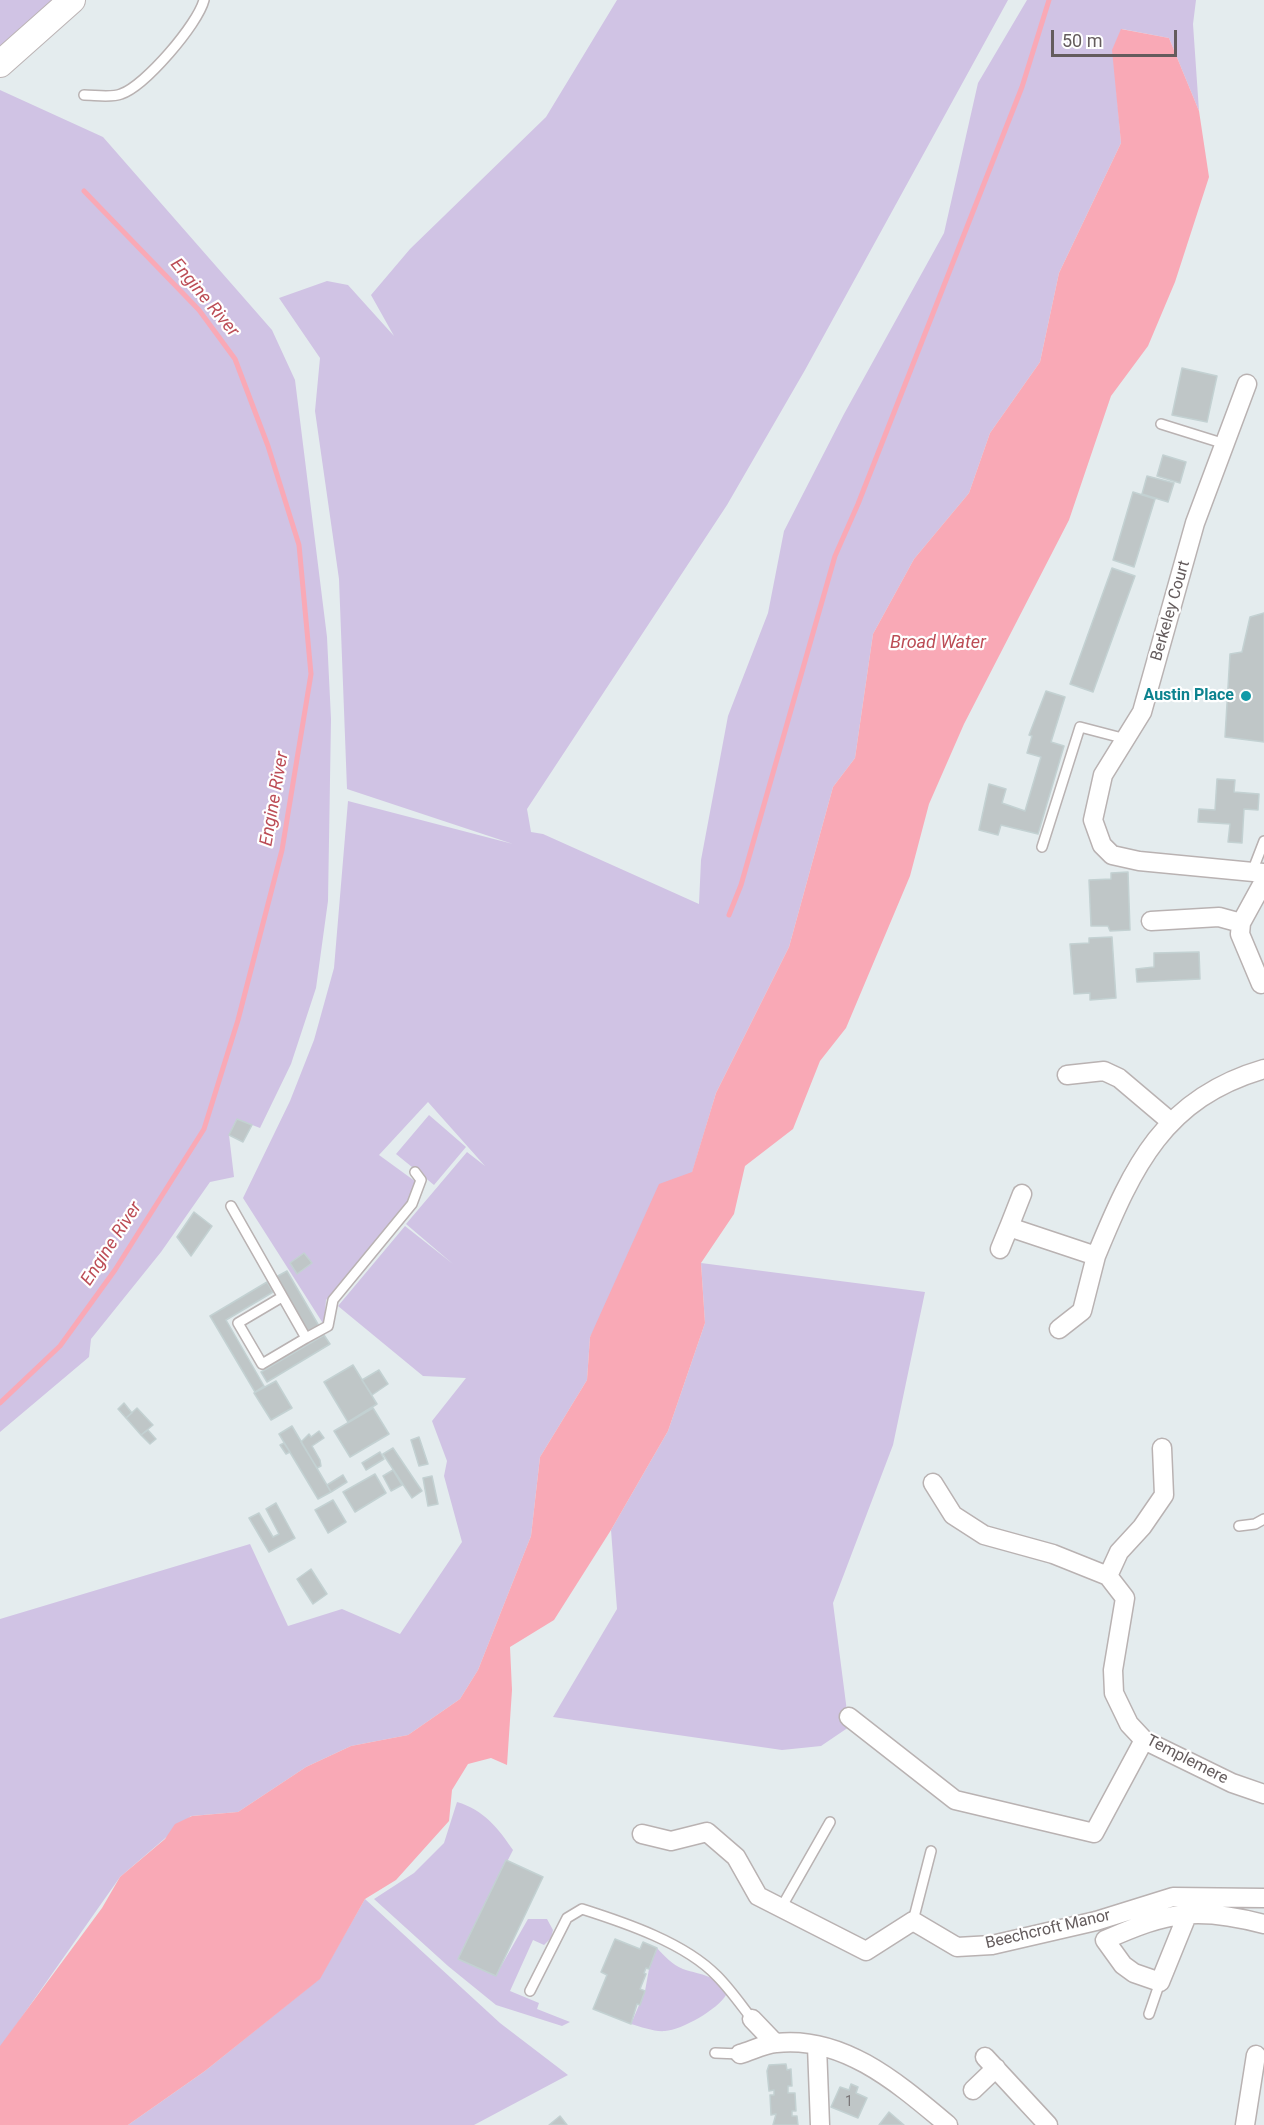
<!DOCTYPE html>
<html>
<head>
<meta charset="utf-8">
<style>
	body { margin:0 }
	#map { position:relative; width:1264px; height:2125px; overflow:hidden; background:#e4ecee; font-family:Roboto,sans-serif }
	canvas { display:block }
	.scale { position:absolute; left:1051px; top:30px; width:126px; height:27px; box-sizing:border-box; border:3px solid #645c5d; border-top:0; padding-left:8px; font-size:18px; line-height:21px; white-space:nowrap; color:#645c5d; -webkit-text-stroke:4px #fff; paint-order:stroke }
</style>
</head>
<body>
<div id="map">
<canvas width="1264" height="2125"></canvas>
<div class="scale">50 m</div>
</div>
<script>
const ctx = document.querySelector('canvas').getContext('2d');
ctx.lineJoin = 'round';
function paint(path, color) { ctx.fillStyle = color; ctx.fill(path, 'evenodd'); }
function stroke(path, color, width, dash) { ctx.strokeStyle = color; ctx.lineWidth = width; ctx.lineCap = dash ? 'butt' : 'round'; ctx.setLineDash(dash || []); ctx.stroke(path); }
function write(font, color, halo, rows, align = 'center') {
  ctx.font = font + ' Roboto,sans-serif'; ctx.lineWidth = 4.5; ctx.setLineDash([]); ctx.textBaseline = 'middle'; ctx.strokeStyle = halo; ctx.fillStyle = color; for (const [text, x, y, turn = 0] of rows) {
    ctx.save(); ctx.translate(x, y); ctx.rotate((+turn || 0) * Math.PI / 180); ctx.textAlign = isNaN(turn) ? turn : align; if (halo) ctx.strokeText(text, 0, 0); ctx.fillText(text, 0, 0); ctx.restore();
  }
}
paint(new Path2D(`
	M0,0h57l-57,51z
	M617,0h391l-203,370 -78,135 -200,304 4,23 12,2 156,70 2,-44 27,-144 40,-103 16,-82 60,-117 100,-181 34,-150 49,-83h169l-3,24 6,87 -30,-73 -47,-9 -9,20 8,94 -62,130 -19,89 -50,71 -21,60 -55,66 -41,75 -18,124 -22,29 -44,160 -73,146 -24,80 -102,164 -3,43 -47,77 -9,79 -53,134 -18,29 -52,36 -57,11 -45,21 -68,45 -47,4 -71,61 -120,171v-429l250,-75 38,82 54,-17 58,25 62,-92 -18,-66 3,-15 -15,-40 34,-43 -43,-2 -85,-70 67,-80 48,38 -47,-40 61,-72 18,14 -57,-64 -49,53 44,32 -97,113 -2,25 -81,-127 47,-97 24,-61 20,-72 14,-167 165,43 -166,-55 -8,-210 -24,-168 5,-53 -41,-60 48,-17 21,4 46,51 -23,-41 39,-46 136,-132z
	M0,90l103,47 169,193 23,50 32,257 4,82 -3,182 -12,87 -25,76 -31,64 -23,-9 -8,16 5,42 -24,5 -49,70 -70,87 -2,18 -89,75z
	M429,1115l37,32 -32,38 -38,-31z
	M701,1263l224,29 -32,153 -60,158 16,124 -28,19 -39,4 -229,-33 64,-108 -6,-79 57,-99 37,-108z
	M457,1802c27,8 41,26 56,48l-55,109 38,16 32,-56h19l6,11 -2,8 -7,7 -11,-5 -23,51 29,12 -2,6 33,13 -8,4 -66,-21 -48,-39 -74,-67 40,-26 30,-30z
	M365,1899l135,124 68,52 -94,50h-346l77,-54 114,-92z
	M657,1948c7,8 16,17 26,21 20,7 32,4 43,26 -8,14 -44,35 -61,36 -10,1 -24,-4 -34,-7l14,-33 4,-22z`), '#d0c3e4');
paint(new Path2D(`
	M1121,29l48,9 30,73 10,66 -34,105 -27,64 -37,50 -42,124 -105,204 -35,80 -19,72 -64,152 -26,33 -27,68 -48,37 -11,48 -33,49 4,60 -37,108 -57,99 -57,90 -44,27 2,43 -5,75 -16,-7 -23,6 -16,26 -3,31 -53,59 -31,19 -45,80 -115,92 -77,54h-128v-79l102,-138 18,-31 45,-38 10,-15 17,-8 46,-4 68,-45 45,-21 57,-11 52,-36 18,-29 53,-134 9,-79 47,-77 3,-43 69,-153 33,-12 24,-79 73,-146 44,-160 22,-29 18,-124 41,-75 55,-66 21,-60 50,-71 19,-89 62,-130 -9,-93z`), '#f9a9b6');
stroke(new Path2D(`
	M729,915l12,-30 94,-329 23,-52 164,-417 27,-87
	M0,1403l60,-57 55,-76 89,-141 34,-109 44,-170 29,-176 -12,-129 -31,-99 -33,-87 -36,-49 -115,-119`), '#f9a9b6', 5);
const building = new Path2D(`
	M1182,368l35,8 -10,46 -35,-7z
	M1163,455l23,7 -6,21 -23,-7z
	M1147,476l27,7 -6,19 -26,-8z
	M1133,492l22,7 -21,68 -21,-7z
	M1112,568l23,8 -42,116 -23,-8z
	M1264,613v129l-39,-5 5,-83 12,-2 8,-35z
	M1046,691l19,6 -14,45 13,4 -26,88 -37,-9 -3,10 -19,-5 10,-46 17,5 -4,14 23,8 16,-54 -14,-4 5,-17 -3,-1z
	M1217,779l18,1 -1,12 25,2 -1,16 -14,-1 -2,34 -14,-1 2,-18 -32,-2 1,-13 16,1z
	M1128,872l2,58 -20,1 -2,-5h-17l-2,-46 22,-1v-6z
	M1112,937l4,61 -26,2v-7l-16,1 -4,-50 19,-1v-5z
	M1199,952l1,27 -63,3 -1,-13 18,-2v-14z
	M237,1119l15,6 -9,17 -14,-7z
	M194,1212l18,14 -21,30 -14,-19z
	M304,1253l8,10 -15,11 -7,-11z
	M287,1271l32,55 -11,6 -32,-55z
	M267,1282l6,10 -47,28 38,66 -9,6 -45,-76z
	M324,1335l6,9 -63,38 -6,-10z
	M353,1365l24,39 -29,18 -24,-40z
	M379,1370l9,14 -16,11 -10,-15z
	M276,1381l16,27 -21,12 -17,-27z
	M124,1403l8,10 -6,5 -8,-9z
	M137,1408l16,17 -12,10 -15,-17z
	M373,1408l16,26 -39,23 -16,-26z
	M292,1426l39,66 -13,7 -39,-65z
	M148,1430l8,9 -6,5 -9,-9z
	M319,1431l5,7 -12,8 8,14 1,6 -4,2 -16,-26 8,-8 2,3z
	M419,1437l9,27 -9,2 -8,-26z
	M284,1443l6,9 -4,2 -6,-9z
	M393,1448l29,43 -10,7 -29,-44z
	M380,1452l4,7 -18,11 -4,-7z
	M393,1470l9,15 -11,6 -8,-15z
	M375,1474l11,19 -31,19 -12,-20z
	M343,1475l4,7 -16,10 -4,-7z
	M432,1476l6,28 -10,2 -5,-28z
	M333,1500l13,22 -18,11 -13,-23z
	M276,1503l19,35 -26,14 -20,-34 10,-5 14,24 6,-3 -13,-25z
	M311,1569l16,25 -14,10 -16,-25z
	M506,1860l37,17 -47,99 -38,-17z
	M615,1939l25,10 3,-7 14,6 -8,21 -3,-1 -2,5 2,1 -6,15 5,2 -5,14 -3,-1 -6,20 -38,-15 14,-34 -6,-3z
	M786,2064l1,6 4,-1 1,17h-4v7h7l1,18h-4v5h5l1,9h-25l3,-11 -5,1 -1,-20h4v-5l-5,1 -2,-20 2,-6z
	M851,2084l7,3 -2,6 11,5 -9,20 -27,-11 9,-20 9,3z
	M889,2112l15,13h-25z
	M560,2116l7,9h-18z`);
paint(building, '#bfc6c7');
stroke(building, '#c3d1d2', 1.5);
const lane = new Path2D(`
	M84,95c11,0 27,3 37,-1 24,-8 77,-70 83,-94
	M1161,424l64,20
	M1042,847l38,-120 46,12
	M1252,872l12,-31
	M231,1206l75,132 22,-12 5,-26 79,-96 9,-24 -6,-8
	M282,1297l-44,26 24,41 44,-26
	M1239,1526l16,-2 9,-5
	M781,1908l49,-86
	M913,1921l18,-70
	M530,1991l37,-73 15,-9c44,14 103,34 135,67 13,13 24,29 35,43
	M1149,2014l11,-32
	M715,2053l25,1`);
const street = new Path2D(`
	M1247,384l-52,139 -53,189 -39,63 -10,45 9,25 10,10 27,6 125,12
	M1151,921l68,-4 22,6
	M1261,984l-21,-50 1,-11 23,-42
	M1067,1075l37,-4 15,7 52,44
	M1009,1227l13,-33
	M1000,1249l9,-22 87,29c37,-90 68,-158 168,-187
	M1059,1329l23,-18 14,-55
	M933,1483l20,32 31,20 69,19 55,22 17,22 -12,72 1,23 15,31 15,16 88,43 32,11
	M1108,1576l11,-24 23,-25 22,-32 -2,-47
	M849,1717l106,83 139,33 50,-93
	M642,1834l29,7 36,-9 29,25 22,39 108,55 47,-30 44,26 35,-2 104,-24 77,-24 91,1
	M1188,1913l-28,69 -26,-9 -11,-8 -18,-25c63,-28 91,-34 159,-16
	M752,2019l23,24
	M817,2046l3,79
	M740,2054c11,-3 24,-10 36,-11 68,-8 124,42 172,82
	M985,2057l63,68
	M973,2090l23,-22
	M1245,2125l11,-70`);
const secondary = new Path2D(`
	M0,64l72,-64`);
stroke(lane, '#b9b2b2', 12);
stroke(street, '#b9b2b2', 21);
stroke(secondary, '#bbb3b4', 28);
stroke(lane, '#fff', 9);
stroke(street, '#fff', 18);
stroke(secondary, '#fff', 26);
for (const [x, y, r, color] of [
	[1246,696,6,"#0f9aa8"]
]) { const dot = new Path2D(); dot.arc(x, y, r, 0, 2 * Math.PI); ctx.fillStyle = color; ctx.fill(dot); stroke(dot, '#fff', 2); }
write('14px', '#7b7678', null, [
	["1",849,2102]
]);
write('16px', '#645c5d', '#fff', [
	["Berkeley Court",1171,611,-74],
	["Templemere",1187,1760,27],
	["Beechcroft Manor",1048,1930,-13]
]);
write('bold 16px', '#0d838f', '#fff', [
	["Austin Place",1234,696]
], 'right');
write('italic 18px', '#bc4d56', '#fff', [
	["Engine River",204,298,50],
	["Broad Water",938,643],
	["Engine River",275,799,-80],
	["Engine River",112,1244,-57]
]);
</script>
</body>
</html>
